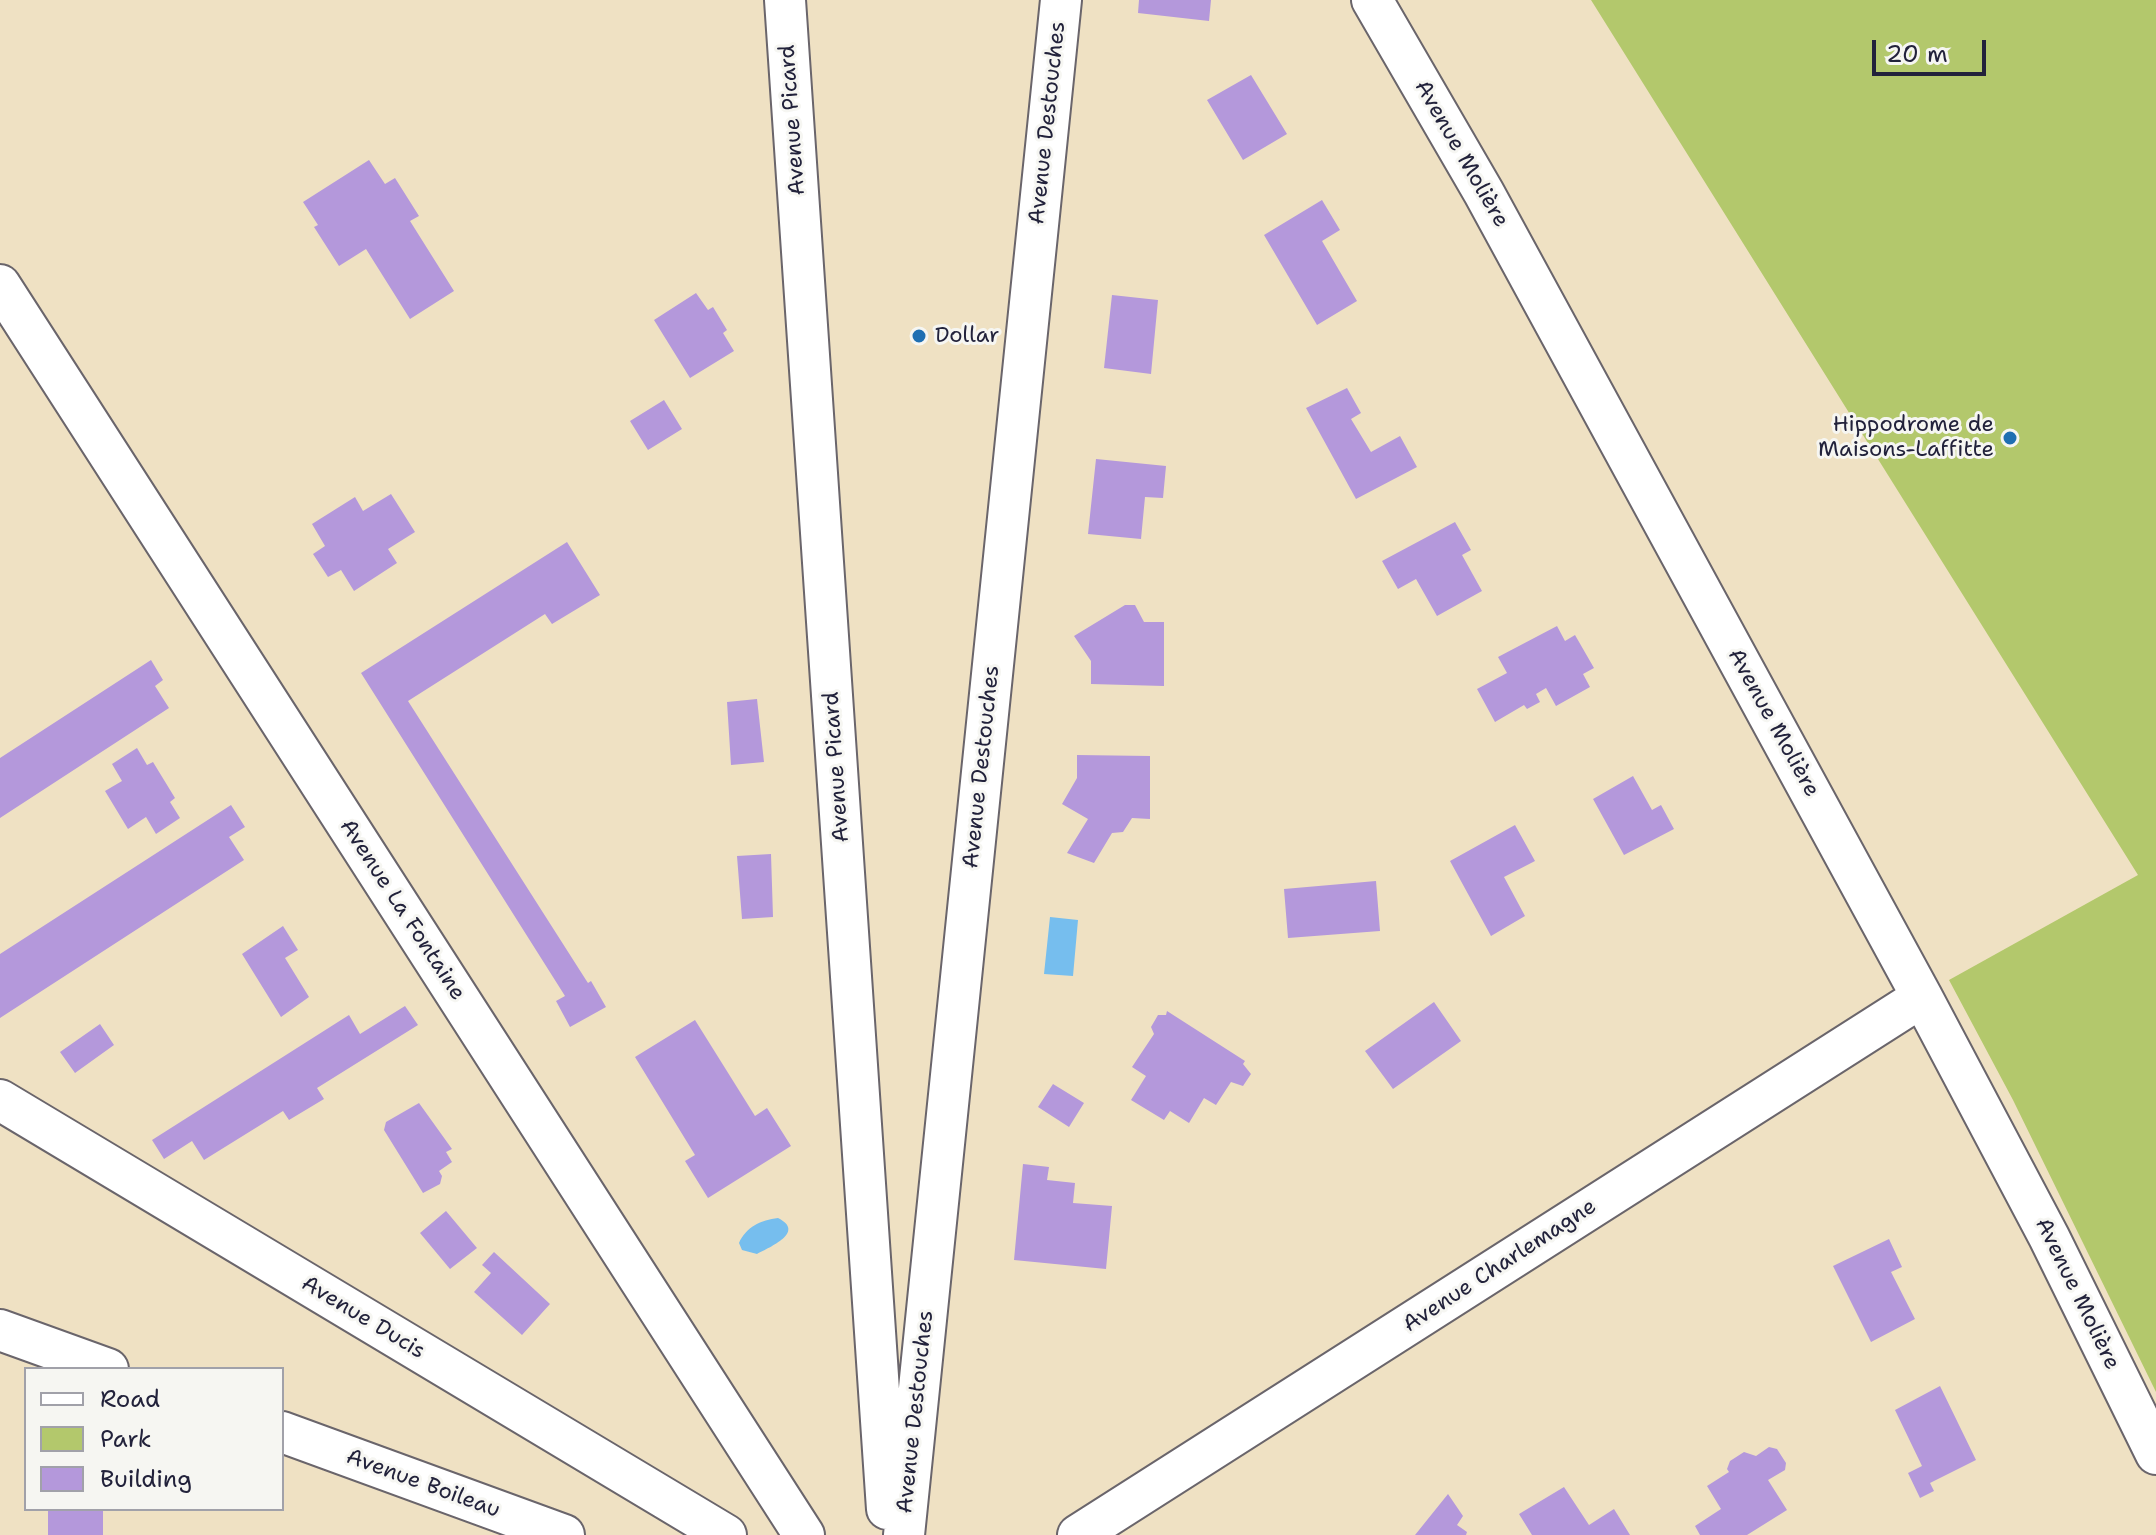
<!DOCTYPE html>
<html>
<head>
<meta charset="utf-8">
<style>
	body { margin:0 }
	#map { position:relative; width:2156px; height:1535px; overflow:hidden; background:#efe1c3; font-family:"Shantell Sans",sans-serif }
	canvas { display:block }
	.legend { position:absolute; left:24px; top:1367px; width:260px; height:144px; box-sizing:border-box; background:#f6f6f2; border:2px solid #a1a1a9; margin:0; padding:10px 14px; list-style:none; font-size:24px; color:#22223b }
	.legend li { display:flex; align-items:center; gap:16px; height:40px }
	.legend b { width:40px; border:2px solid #a1a1a9 }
	.scale { position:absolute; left:1872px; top:40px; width:114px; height:36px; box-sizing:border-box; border:4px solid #22223b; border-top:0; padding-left:10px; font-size:24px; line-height:28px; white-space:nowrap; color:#22223b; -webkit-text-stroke:6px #f6f6f2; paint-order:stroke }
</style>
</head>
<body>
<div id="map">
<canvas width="2156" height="1535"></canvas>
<ul class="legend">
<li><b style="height:10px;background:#fff"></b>Road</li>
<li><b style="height:22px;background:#b3c86c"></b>Park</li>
<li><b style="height:22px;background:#b498db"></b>Building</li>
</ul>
<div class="scale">20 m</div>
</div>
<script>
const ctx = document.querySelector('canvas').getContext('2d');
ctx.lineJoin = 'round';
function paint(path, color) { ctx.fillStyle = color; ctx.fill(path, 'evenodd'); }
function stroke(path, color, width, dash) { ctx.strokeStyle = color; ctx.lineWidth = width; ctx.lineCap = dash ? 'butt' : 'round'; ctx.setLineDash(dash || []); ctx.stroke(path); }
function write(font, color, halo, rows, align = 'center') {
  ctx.font = font + ' "Shantell Sans",sans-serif'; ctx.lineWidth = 6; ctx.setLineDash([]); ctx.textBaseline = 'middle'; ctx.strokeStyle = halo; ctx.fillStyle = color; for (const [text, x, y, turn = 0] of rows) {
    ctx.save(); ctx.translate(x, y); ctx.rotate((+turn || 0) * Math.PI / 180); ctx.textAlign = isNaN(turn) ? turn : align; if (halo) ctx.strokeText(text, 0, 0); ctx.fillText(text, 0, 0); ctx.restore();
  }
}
paint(new Path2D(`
	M1591,0h565v1392l-143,-292 -64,-120 189,-105z`), '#b3c86c');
paint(new Path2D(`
	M1050,917l28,3 -5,56 -29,-2z
	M778,1218c28,14 -8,29 -21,36l-15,-4 -3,-7c7,-16 22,-23 39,-25z`), '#76beee');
paint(new Path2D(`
	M1139,0h72l-2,21 -71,-8z
	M1251,75l36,59 -44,26 -36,-60z
	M369,160l16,24 10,-6 24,38 -9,5 44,70 -44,28 -44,-70 -27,17 -25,-39 4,-2 -15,-23z
	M1322,200l18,30 -18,11 35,60 -40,24 -53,-90z
	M696,293l12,17 5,-3 14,23 -4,3 11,18 -44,27 -36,-58z
	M1112,295l46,5 -7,74 -47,-6z
	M1347,388l14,25 -10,6 20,33 29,-16 17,31 -61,32 -50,-91z
	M664,400l18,29 -34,21 -18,-29z
	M1096,459l70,7 -3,32 -18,-1 -4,42 -53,-5z
	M391,494l24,38 -27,17 9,14 -43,28 -13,-21 -13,7 -15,-23 12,-8 -13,-22 43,-27 8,14z
	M1455,522l16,28 -9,5 20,36 -45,25 -21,-37 -18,10 -16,-28z
	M567,542l33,53 -48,29 -7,-10 -137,87 178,279 2,3 3,-2 15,26 -36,20 -14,-26 9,-5 -204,-323z
	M1125,605h10l9,17h20v64l-73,-2v-23l-17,-25z
	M1557,626l8,15 10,-6 19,33 -11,6 7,13 -34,19 -10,-18 -10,6 4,8 -13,7 -3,-4 -29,17 -18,-33 30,-16 -9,-16z
	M151,660l12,20 -8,6 14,22 -169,110v-60z
	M757,699l7,63 -33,3 -4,-63z
	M137,748l10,17 6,-3 22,36 -5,4 10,16 -24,16 -10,-17 -18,12 -23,-38 17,-10 -10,-17z
	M1077,755l73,1v63l-18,-1 -9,14 -11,1 -18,30 -27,-10 21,-34 -26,-15 15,-26z
	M1633,776l19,34 9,-5 13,24 -50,26 -31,-56z
	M231,805l14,22 -16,10 15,23 -244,158v-64z
	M1515,825l20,36 -31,16 21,39 -34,20 -41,-75z
	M771,854l2,63 -31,2 -5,-63z
	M1376,881l4,50 -92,7 -4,-49z
	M283,926l15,24 -13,8 24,39 -28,20 -39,-63z
	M1434,1002l27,39 -68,48 -28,-38z
	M405,1006l13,19 -101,63 7,11 -35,21 -6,-9 -79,49 -12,-19 -28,18 -12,-19 197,-125 11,19z
	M1167,1011l78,50 -2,3 8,10 -8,12 -12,-4 -15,23 -12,-7 -15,25 -19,-12 -6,9 -33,-20 15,-24 -14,-9 22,-33 -3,-7 7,-12h8z
	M695,1020l60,96 12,-8 24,38 -83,52 -23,-37 10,-6 -60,-98z
	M100,1024l14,21 -39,28 -15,-21z
	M1053,1084l31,19 -15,24 -31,-20z
	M419,1103l33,46 -6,3 6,10 -13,9 3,5 -2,8 -17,9 -39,-63 2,-8z
	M1023,1164l26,3 -2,13 28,3 -2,20 39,3 -6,63 -92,-9z
	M446,1211l31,37 -27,21 -30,-36z
	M1889,1239l13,28 -11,5 24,47 -44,23 -38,-76z
	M494,1252l56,52 -28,31 -48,-43 17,-19 -9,-8z
	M1940,1386l36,74 -46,23 4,8 -14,7 -12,-25 14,-7 -27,-56z
	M1769,1447l8,2 9,14 -1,7 -17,10 19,30 -40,25h-47l-5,-9 26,-17 -14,-23 22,-14 -2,-3 3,-8 14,-9 12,4z
	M1564,1487l25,38 25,-16 16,26h-98l-13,-21z
	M1448,1494l15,22 -6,9 10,7 -1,3h-51z
	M48,1509h55v26h-55z`), '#b498db');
const minor = new Path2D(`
	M785,0l102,1509
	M1372,0l112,193 438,804 127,240 107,217
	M0,285l804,1250
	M0,1100l726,435
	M0,1330l108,39
	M282,1432l282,103
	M904,1535l157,-1535
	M1078,1535l844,-538`);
stroke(minor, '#6a656b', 44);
stroke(minor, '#fff', 40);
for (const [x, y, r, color] of [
	[919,336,8,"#1f6fb2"],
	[2010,438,8,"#1f6fb2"]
]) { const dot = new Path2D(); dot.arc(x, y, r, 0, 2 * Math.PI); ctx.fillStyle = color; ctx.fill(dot); stroke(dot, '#f6f6f2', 3); }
write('22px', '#22223b', '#f6f6f2', [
	["Avenue Picard",793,120,-94],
	["Avenue Destouches",1048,123,-84],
	["Avenue Molière",1461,154,60],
	["Avenue Molière",1773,723,61],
	["Avenue Picard",837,767,-94],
	["Avenue Destouches",982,767,-84],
	["Avenue La Fontaine",402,910,57],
	["Avenue Charlemagne",1500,1266,-33],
	["Avenue Molière",2077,1294,64],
	["Avenue Ducis",363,1318,31],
	["Avenue Destouches",916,1412,-84],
	["Avenue Boileau",423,1484,20]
]);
write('22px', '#22223b', '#f6f6f2', [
	["Dollar",935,336],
	["Hippodrome de",1994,425,"right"],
	["Maisons-Laffitte",1994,450,"right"]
], 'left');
</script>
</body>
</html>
